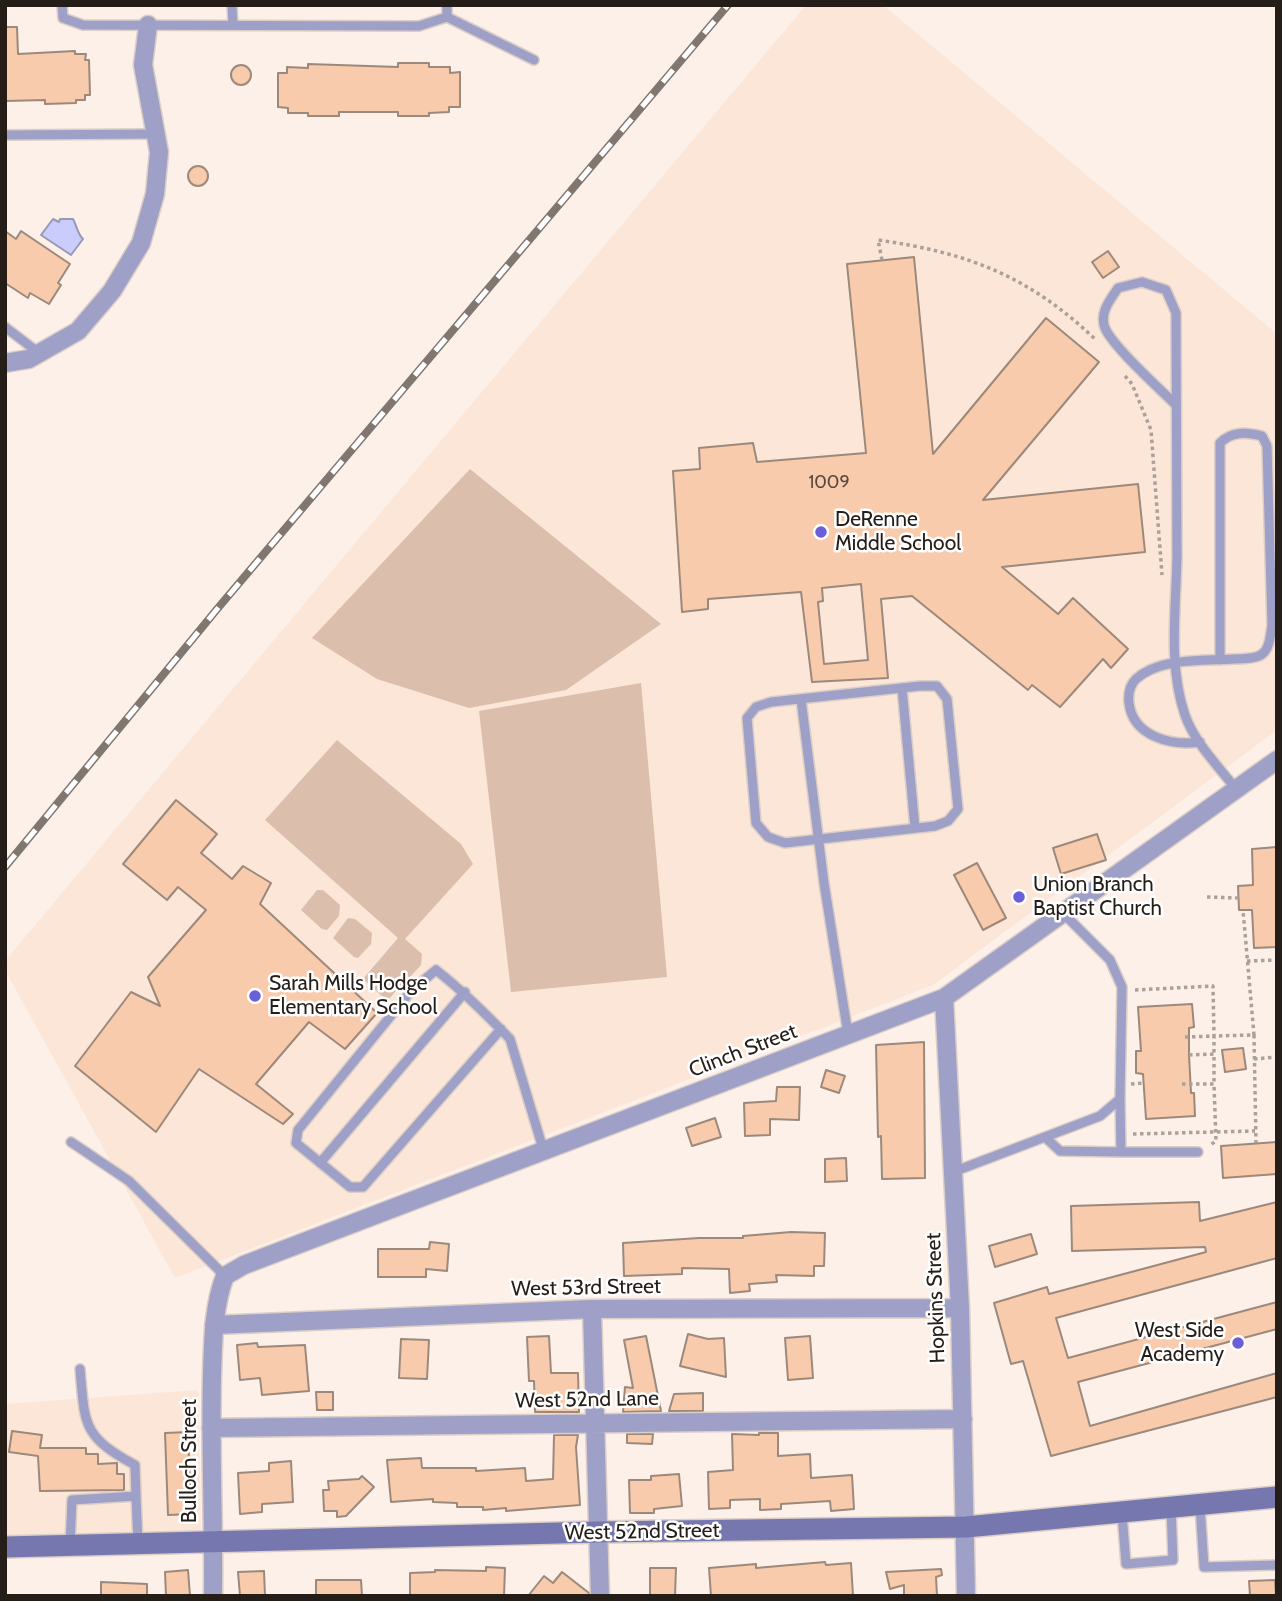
<!DOCTYPE html>
<html>
<head>
<meta charset="utf-8">
<style>
	body { margin:0 }
	#map { position:relative; width:1282px; height:1601px; overflow:hidden; background:#fdf0e8; font-family:Cabin,sans-serif }
	canvas { display:block }
	.frame { position:absolute; inset:0; border:7px solid #251d18; pointer-events:none }
</style>
</head>
<body>
<div id="map">
<canvas width="1282" height="1601"></canvas>
<div class="frame"></div>
</div>
<script>
const ctx = document.querySelector('canvas').getContext('2d');
ctx.lineJoin = 'round';
function paint(path, color) { ctx.fillStyle = color; ctx.fill(path, 'evenodd'); }
function stroke(path, color, width, dash) { ctx.strokeStyle = color; ctx.lineWidth = width; ctx.lineCap = dash ? 'butt' : 'round'; ctx.setLineDash(dash || []); ctx.stroke(path); }
function write(font, color, halo, rows, align = 'center') {
  ctx.font = font + ' Cabin,sans-serif'; ctx.lineWidth = 5; ctx.setLineDash([]); ctx.textBaseline = 'middle'; ctx.strokeStyle = halo; ctx.fillStyle = color; for (const [text, x, y, turn = 0] of rows) {
    ctx.save(); ctx.translate(x, y); ctx.rotate((+turn || 0) * Math.PI / 180); ctx.textAlign = isNaN(turn) ? turn : align; if (halo) ctx.strokeText(text, 0, 0); ctx.fillText(text, 0, 0); ctx.restore();
  }
}
paint(new Path2D(`
	M806,5h77l394,329v396l-344,255 -758,293 -170,-308v-9z
	M198,1390l3,142 -196,4v-132z`), '#fce6d7');
paint(new Path2D(`
	M470,469l191,155 -95,66 -97,18 -92,-29 -65,-41z
	M641,683l26,294 -156,15 -32,-281z
	M337,740l124,104 12,20 -68,75 17,15 -1,11 -13,14 -6,-1 -1,7 -12,14 -5,-1 -21,-19 35,-41 -133,-118z
	M317,890h6l17,15 -1,11 -12,14 -5,-1 -21,-19z
	M348,918l7,1 17,14 -1,11 -13,14 -4,-1 -21,-19z`), '#dbbfac');
const water = new Path2D(`
	M53,219l6,3 1,-3h13c4,7 4,14 10,20l-12,16 -30,-20z`);
paint(water, '#caccfb');
stroke(water, '#9898b7', 2);
const building = new Path2D(`
	M5,27h12l1,27 57,-3v3h11l-1,6h4l1,35h-5v5h-9v3l-31,1v-4l-40,1z
	M398,63h31v4h21v6l10,-1v35h-11v5l-20,1v3h-31v-4h-59v4h-31v-3h-20v-5l-10,-1v-34h9v-6l21,1v-4l90,3z
	M231 75a10 10 0 1 1 20 0a10 10 0 1 1-20 0Z
	M188 176a10 10 0 1 1 20 0a10 10 0 1 1-20 0Z
	M5,231l11,8 5,-8 49,33 -12,19 3,2 -12,19 -19,-11 -2,5 -23,-15z
	M1108,251l11,16 -16,11 -11,-16z
	M914,257l19,197 113,-136 53,44 -116,138 155,-16 7,68 -143,15 56,47 15,-16 55,51 -17,19 -8,-9 -43,48 -28,-22 -4,5 -116,-94 -31,3 7,79 -76,4 -11,-90 -93,7v10l-26,3 -9,-141 27,-2 -1,-21 54,-5 4,19 109,-9 -19,-189zM861,584l7,76 -44,4 -6,-62 5,-1 -1,-13z
	M176,800l41,34 -16,19 31,26 11,-13 28,17 -11,21 117,109 -32,36 -36,-27 -53,62 37,30 -10,10 -84,-55 -43,63 -81,-66 56,-74 29,14 -12,-29 58,-67 -28,-23 -11,13 -44,-36z
	M1097,834l9,26 -45,14 -8,-26z
	M1277,847v100l-23,1 -2,-38h-13l-1,-24 15,-1 -1,-36z
	M977,863l29,55 -23,12 -29,-55z
	M1192,1004l2,23 -5,1v27l2,38h3l1,23 -49,3 -3,-45 -7,-1v-22h5l-3,-44z
	M924,1042l1,136 -43,1 -1,-43 -3,1 -2,-92z
	M1243,1048l3,21 -21,3 -3,-22z
	M826,1070l19,6 -6,17 -18,-6z
	M777,1087h23l-1,33 -29,-1v16l-25,1 -1,-33 32,-2z
	M715,1118l6,19 -29,9 -6,-18z
	M1277,1142v32l-54,4 -2,-32z
	M846,1158l1,23 -22,1v-23z
	M1199,1202l1,19 77,-19v56l-221,60 12,40 209,-56v27l-199,53 12,44 187,-53v24l-226,59 -28,-95 -12,3 -17,-61 53,-16 2,7 157,-42 -1,-5 -133,4 -1,-45z
	M791,1232l34,1 -1,33h-10v10l-38,-1 1,7 -28,2 1,7 -20,2 -1,-24 -47,-1v6l-58,2 -1,-33 76,-5h44v-2z
	M1031,1234l6,20 -42,13 -6,-21z
	M430,1242l19,2 -2,27 -21,-2v8h-48v-28h51z
	M688,1334l20,5 16,-1 2,39 -46,-11z
	M549,1336l2,37h27l1,39h-44l-1,-31h-5l-2,-44z
	M646,1336l15,75 -38,1 2,-25 8,1 -9,-48z
	M810,1336l3,42 -25,2 -3,-42z
	M401,1339l28,1 -2,39 -28,-1z
	M257,1343l1,4 47,-2 4,46 -47,4 -2,-17 -20,2 -3,-35z
	M316,1392h17v18h-16z
	M703,1393v18h-34l5,-17z
	M12,1431l30,4 -2,13h46v6h12v10l19,-1v11h7v16l-84,1 -2,-35 -29,-4z
	M188,1432l3,82 -23,1 -3,-82z
	M759,1433h19v23l32,-2 1,24 41,-3 2,34 -23,2 -1,-10 -49,3v5l-21,1v-11l-30,1v8l-21,1 -1,-37 25,-2 -1,-36 27,1z
	M627,1434h26l-1,10 -25,-1z
	M554,1435h24l-2,12 4,58 -74,6v-3l-23,2v-3h-26v-4l-24,-1v-3l-42,3 -4,-42 34,-2 1,10h54v3l49,-3 1,13 27,-2z
	M291,1461l2,41 -31,2v8l-22,2 -2,-41 31,-2v-8z
	M679,1474l3,32 -28,3v4h-24l-1,-33h22v-4z
	M362,1476l12,11 -28,29 -9,1v-6h-13l-1,-21h6l-1,-9 31,-2z
	M825,1562l1,3 25,-2 2,33h-142l-2,-28 47,-4v4z
	M486,1567l19,1 -1,28h-94v-23l25,-1v-2l51,1z
	M650,1568h26l-1,28 -25,-1z
	M941,1569l1,6 -6,2 1,19h-33v-11l-14,4 -4,-17z
	M188,1570l2,26h-24l-1,-24z
	M264,1571l1,25h-25l-2,-24z
	M562,1572l27,21v3h-61l16,-20 9,7z
	M316,1580h45l1,16h-46z
	M1275,1580l1,16h-26l-1,-15z
	M101,1582l46,2v12h-46z`);
paint(building, '#f8cbac');
stroke(building, '#9c897c', 2);
const lane = new Path2D(`
	M62,5l1,13 20,7 336,1 28,-9v-12
	M232,5l1,20
	M447,17l87,43
	M5,135l151,-1
	M5,327l34,26
	M1176,405c-16,-16 -63,-58 -71,-77 -6,-15 5,-28 13,-40l24,-6 24,8 10,23c0,82 1,163 1,244 -1,52 -9,109 8,158 9,27 34,52 51,74
	M920,686h17l10,13 11,110 -10,12 -13,5 -150,17 -17,-6 -12,-14 -9,-105 9,-11 15,-5z
	M902,688l13,140
	M801,699l23,184 24,151
	M1200,742c-28,4 -67,-5 -71,-39 -1,-9 0,-17 7,-24 24,-22 68,-18 98,-20 8,0 20,0 27,-4 9,-6 9,-19 11,-29l-5,-180 -5,-10c-16,-4 -30,-5 -42,7v217
	M501,1029l-138,158h-13l-54,-44 2,-13 113,-139 25,-21c27,21 50,44 74,69l34,113
	M1045,1137l15,14 61,1 -1,-53
	M71,1142l58,39 96,95
	M1121,1152h77
	M320,1163l145,-171
	M953,1172l147,-56 20,-17 2,-112 -12,-27 -47,-47
	M80,1369c5,56 2,67 55,96l1,31
	M1200,1506l4,61 73,-2
	M1122,1513l4,51 47,-4 -2,-52
	M70,1546l2,-46 64,-4 2,47`);
const street = new Path2D(`
	M5,363l24,-4 49,-28 34,-40 29,-48 14,-49 4,-42 -16,-87 5,-40
	M944,998l16,310 6,288
	M592,1309l8,287
	M214,1325l378,-16 368,-1
	M211,1428l752,-9
	M213,1596c1,-74 -3,-147 -1,-220 1,-33 1,-69 13,-100l19,-11 700,-267 333,-238`);
const secondary = new Path2D(`
	M5,1547l593,-15 368,-5 311,-30`);
stroke(lane, '#dacec7', 12);
stroke(street, '#dacec7', 21);
stroke(secondary, '#dacec7', 24);
stroke(new Path2D(`
	M882,260l-4,-20c91,13 151,36 218,100
	M1125,376l7,8 19,46 11,145
	M1207,897l32,1
	M1247,961l30,-1
	M1135,990l78,-4 1,50 40,-1 -11,-125
	M1254,1035l2,108
	M1185,1037l29,-1v18
	M1189,1055l25,-1v30
	M1254,1059l23,-2
	M1131,1084l12,-1
	M1182,1084h32l2,57 -7,5
	M1133,1134l122,-3`), '#aca19a', 3.5, [3.5, 3.5]);
stroke(lane, '#9ea0c7', 9);
stroke(street, '#9ea0c7', 18);
stroke(secondary, '#7677af', 21);
const rail = new Path2D(`
	M5,867l213,-259 510,-603`);
stroke(rail, '#817771', 8);
stroke(rail, '#fff', 5, [16]);
for (const [x, y, r, color] of [
	[821,532,7,"#6a5fd8"],
	[1019,897,7,"#6a5fd8"],
	[255,996,7,"#6a5fd8"],
	[1238,1343,7,"#6a5fd8"]
]) { const dot = new Path2D(); dot.arc(x, y, r, 0, 2 * Math.PI); ctx.fillStyle = color; ctx.fill(dot); stroke(dot, '#fff', 2.5); }
write('18px', '#5a483d', null, [
	["1009",829,483]
]);
write('21px', '#251d18', '#fff', [
	["DeRenne",835,520],
	["Middle School",835,544],
	["Union Branch",1033,885],
	["Baptist Church",1033,909],
	["Sarah Mills Hodge",269,984],
	["Elementary School",269,1008],
	["West Side",1224,1331,"right"],
	["Academy",1224,1355,"right"]
], 'left');
write('21px', '#251d18', '#fff', [
	["Clinch Street",743,1051,-21],
	["West 53rd Street",586,1288,-1],
	["Hopkins Street",936,1298,-92],
	["West 52nd Lane",587,1400,-1],
	["Bulloch Street",190,1461,-90],
	["West 52nd Street",642,1532,-1]
]);
</script>
</body>
</html>
